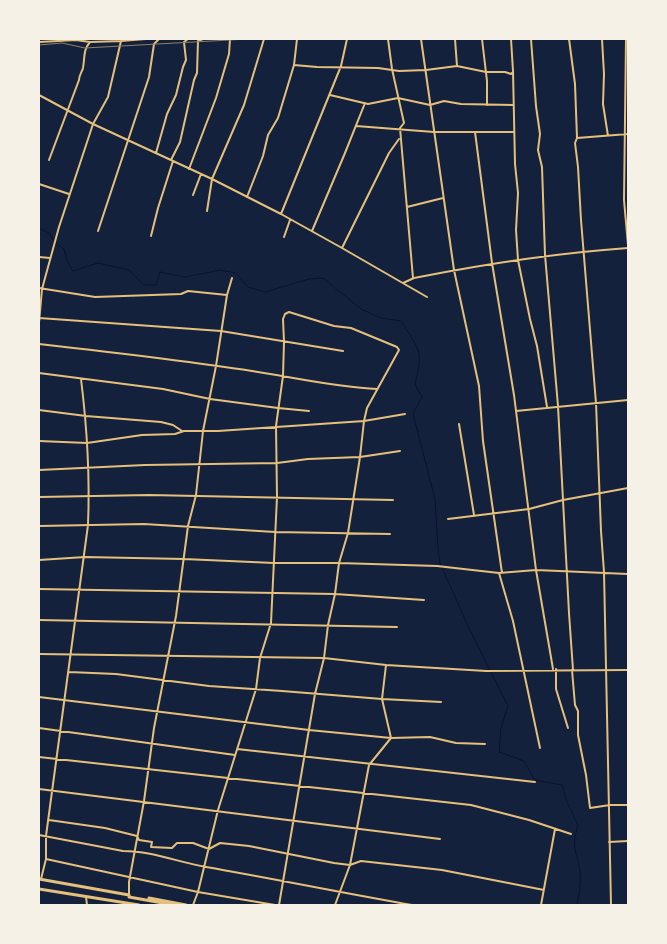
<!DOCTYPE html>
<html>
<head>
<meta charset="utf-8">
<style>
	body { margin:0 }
	#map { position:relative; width:667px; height:944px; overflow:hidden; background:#14213d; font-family:"Space Grotesk",sans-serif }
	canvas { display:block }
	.frame { position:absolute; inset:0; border:40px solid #f6f1e7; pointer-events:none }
</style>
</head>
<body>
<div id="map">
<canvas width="667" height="944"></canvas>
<div class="frame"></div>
</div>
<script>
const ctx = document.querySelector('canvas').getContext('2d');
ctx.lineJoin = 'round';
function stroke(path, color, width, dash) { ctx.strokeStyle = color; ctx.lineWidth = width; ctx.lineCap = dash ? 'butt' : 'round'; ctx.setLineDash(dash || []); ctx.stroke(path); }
stroke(new Path2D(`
	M39,228l10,5 6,9 9,7 3,12 6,10 25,-8 31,7 15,15h12l4,-13 25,5 35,-7 16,3 12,14 17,5 44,-13 14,-1 38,31 20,9 20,3c18,29 23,29 14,63l7,13 -9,17 22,85 3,50 2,14 28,63 40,80 -7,22 -2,24 25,9 11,19 27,5 5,17 11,23c-8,25 0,26 2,48 1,11 -1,22 -3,32`), '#0b132b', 1);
stroke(new Path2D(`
	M388,39l4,30 12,54 -4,5
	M421,39l33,231 25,116 4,55 19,132
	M455,39l2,27
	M482,39l5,42v24
	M511,39l2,32 2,93 3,29 -2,37 2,30 12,59 7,27 10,61
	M531,39l5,67 4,28 -2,16 4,17 3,88 13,151 11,207 4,57
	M569,39l6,45 2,54 -2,5 3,24 3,53 15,183 5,128 3,41 7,333
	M602,39l2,35 -1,30 5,32
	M626,39l-2,161 4,45
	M39,42l37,-2 14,2 31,-1 25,-2
	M294,65l23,2 61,1 21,3 27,-1 31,-4 29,6h19l6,2 2,-2
	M39,95l54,29 119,55 69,35 61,34 85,49
	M330,95l38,9 30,-6 32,7 14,-4 17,3 52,1
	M356,126l78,6h80
	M400,128l13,150
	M475,132l17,131 22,132 22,175 17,99
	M577,138l51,-4
	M156,153l11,-39 9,-19 7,-28 3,-7 -2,-18 4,-3
	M49,160l30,-80c0,-5 3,-8 4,-12 2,-11 0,-18 7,-26
	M171,160l9,-18 14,-62 3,-7 1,-32 5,-2
	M189,169l27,-71 13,-44 1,-15
	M39,184l30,10
	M193,195l8,-21
	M247,197l16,-41 5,-21 10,-17 16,-53 3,-26
	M407,207l36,-9
	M207,211l5,-32 32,-74 20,-66
	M281,214l60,-148 6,-27
	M98,231l51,-154 5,-33 5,-5
	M312,231l33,-78 20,-50
	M151,236l7,-28 15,-47
	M284,237l6,-17
	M342,248l47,-95 10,-14
	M39,257l11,1
	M628,278v12
	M403,283l11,-5c71,-14 142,-25 214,-30
	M39,288l56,9 86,-3 7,-3 39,4
	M39,318l182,13 122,20
	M39,323l3,-34 17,-62 34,-103 15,-27 13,-56
	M39,344c71,8 142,16 213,27 41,6 82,16 125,18
	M39,373l124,16 47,10 68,9 31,3
	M39,410l47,6 75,6 12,3 9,6
	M516,411l112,-11
	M459,424l15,91
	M39,441l48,2 55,-8 33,-1 9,-3h34l146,-10 41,-7
	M39,470l106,-5 132,-2 31,-4 52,-2 40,-6
	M39,497l110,-2 244,5
	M448,519l81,-10 34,-9 65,-12
	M39,526l105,-2 131,8 115,2
	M39,560l46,-3 99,2 90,4h65l98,3 62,7 37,-3 92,4
	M499,573l14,48 27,127
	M39,589l296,5 89,6
	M39,620l358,7
	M39,654l285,4 62,7 100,6 142,-1
	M556,669v20l12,39
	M572,670l3,35 3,6v24l8,40 4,33 20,-3h18
	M69,672l47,2 93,12 73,5 100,8 59,3
	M39,697l270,33 82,8 39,-1 26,6 29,1
	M39,728l196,27
	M237,749l298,33
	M39,757l432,48 58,15 42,14
	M39,789l401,50
	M49,820l56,8 32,8 2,4 13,2 -1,5 21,1 5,-5h16l16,6 11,-6 29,3 85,17 16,2 11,-4 81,9 102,20
	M39,835l84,16c28,0 55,11 83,16 69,12 137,26 206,38
	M609,842l19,-1
	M46,859l152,33 77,13
	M41,879l5,-20v-23l42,-311c2,-49 -1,-98 -7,-146
	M129,895v-13l15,-81 10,-73 22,-112 12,-90 8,-31 7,-64 13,-65 11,-71 5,-17
	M86,897l1,8
	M193,905l5,-13 20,-82 38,-121 4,-31 11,-35 6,-126 -1,-71 7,-50 1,-34 -1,-23 2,-5 4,-2 45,14 17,2 46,19 2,3 -32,58 -3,13 -4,36 -12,76 -9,30 -4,31 -7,31 -4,33 -9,36 -36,211
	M335,905l15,-40 19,-100 22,-27 -9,-39 4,-34
	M541,905l14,-76`), '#e5c07b', 2);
stroke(new Path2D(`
	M39,879l90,16v2l45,8
	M39,889l100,16
	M149,898l37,7`), '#e5c07b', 3);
stroke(new Path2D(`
	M39,45l23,-2 23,5 163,-9`), '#918062', 1);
</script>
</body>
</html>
